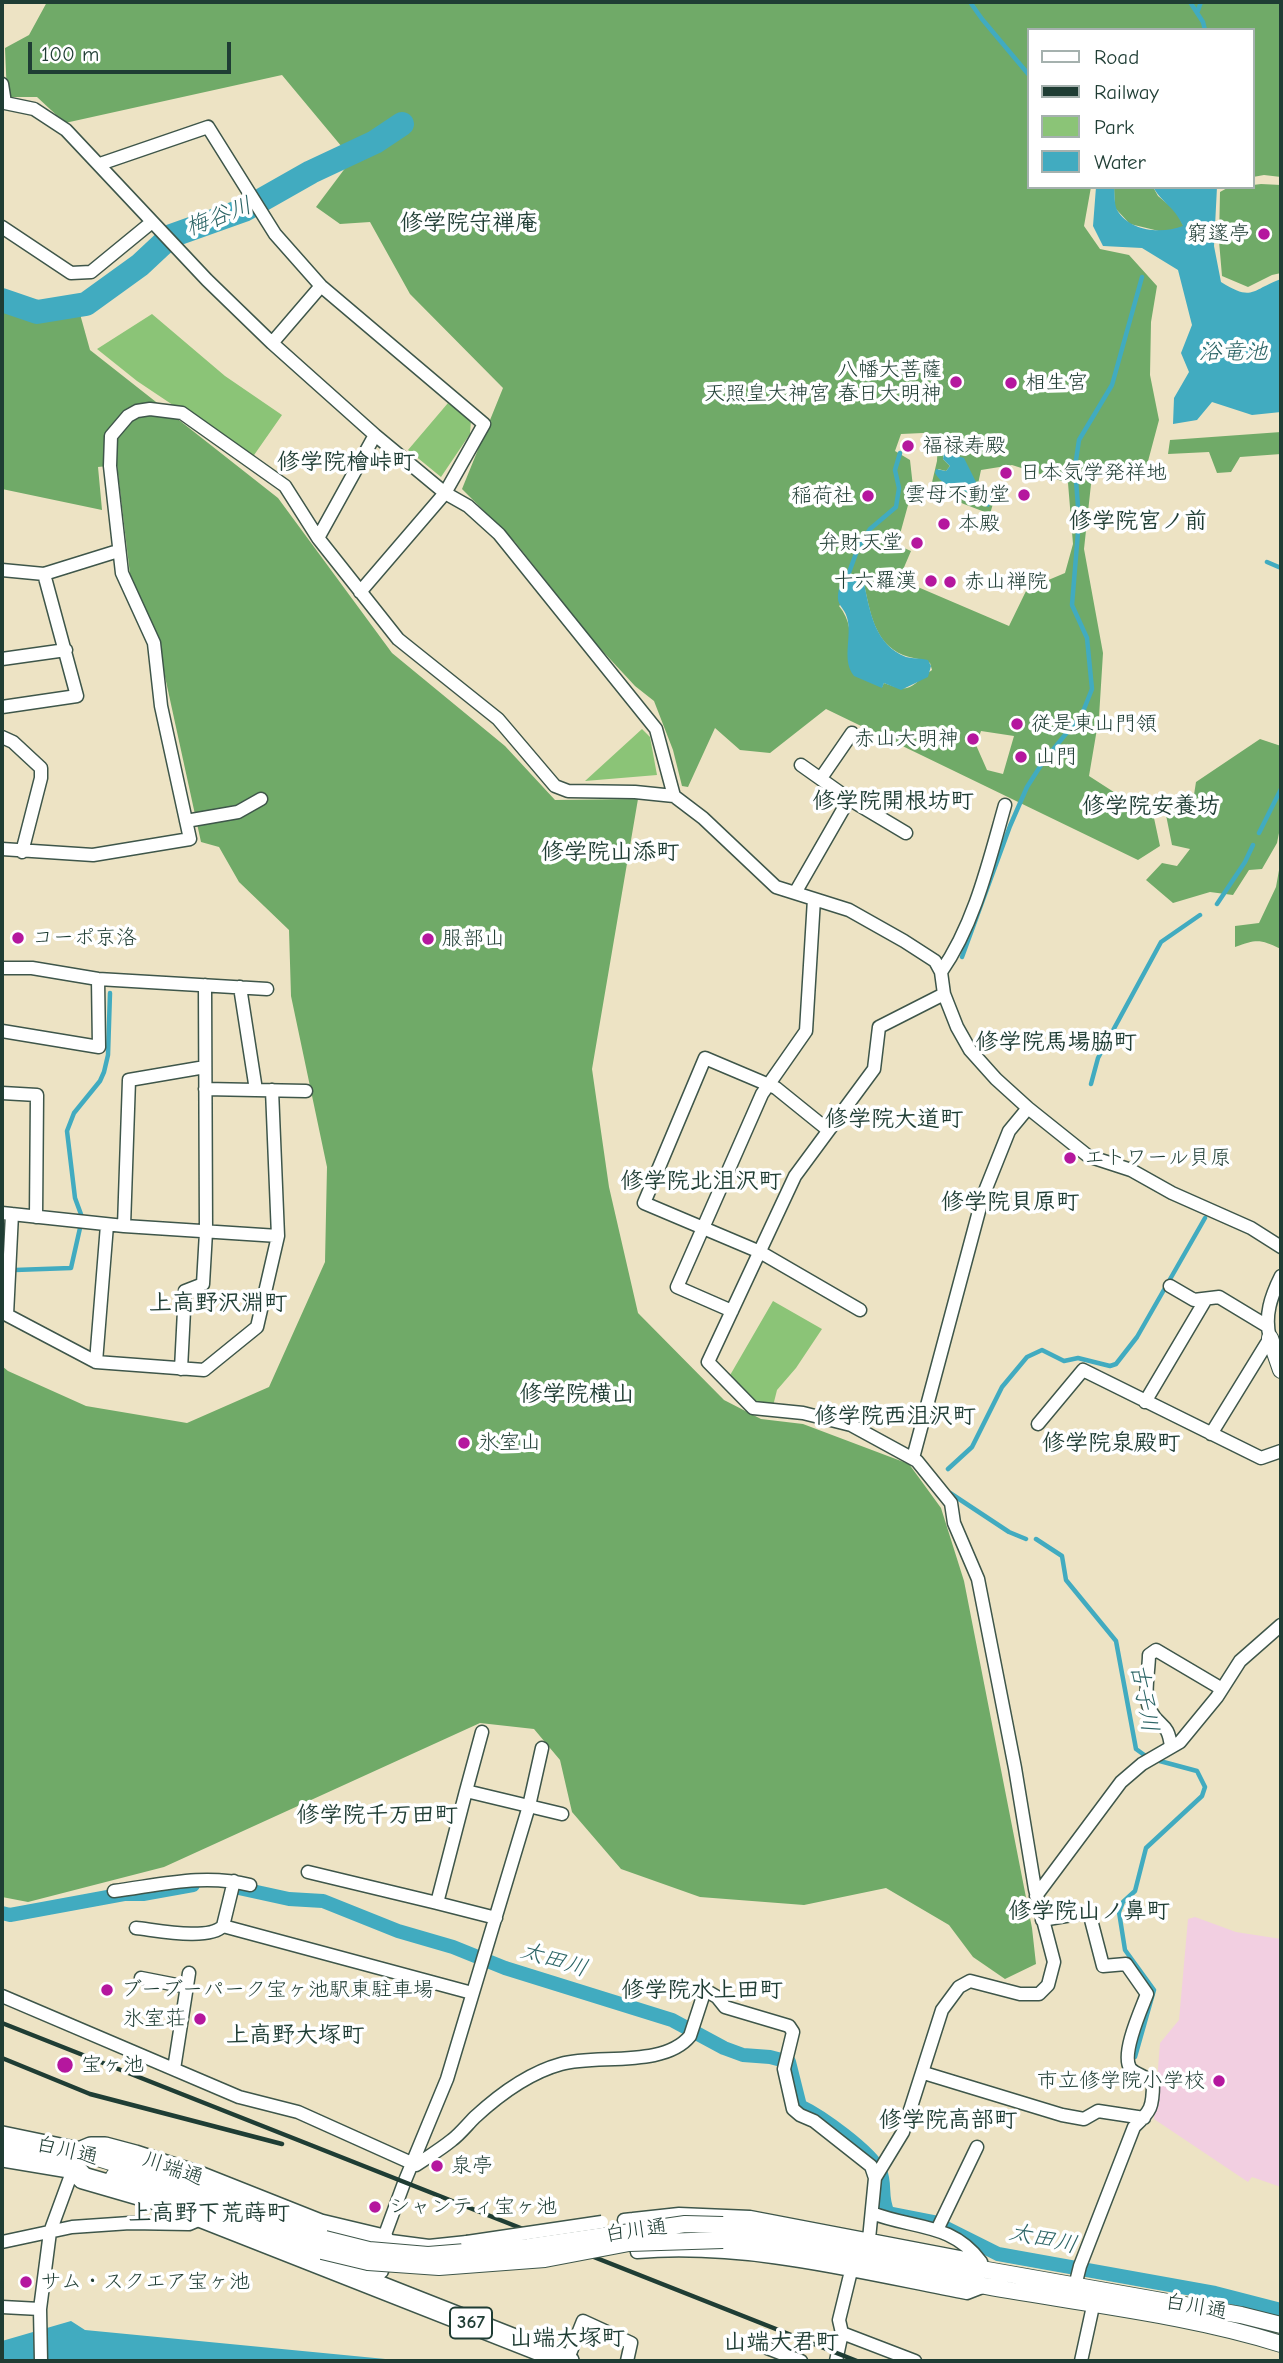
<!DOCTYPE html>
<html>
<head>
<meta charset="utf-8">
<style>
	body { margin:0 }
	#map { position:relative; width:1283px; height:2363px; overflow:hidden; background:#ede3c4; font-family:"Comic Neue",sans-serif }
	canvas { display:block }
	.frame { position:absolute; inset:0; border:4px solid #1f3d34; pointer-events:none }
	.legend { position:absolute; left:1027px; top:28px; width:228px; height:161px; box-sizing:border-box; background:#fff; border:2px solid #a5b1ae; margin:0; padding:9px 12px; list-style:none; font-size:21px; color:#1f3d34 }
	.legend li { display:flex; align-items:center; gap:14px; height:35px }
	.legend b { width:35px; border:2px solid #a5b1ae }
	.scale { position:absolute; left:28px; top:42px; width:203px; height:32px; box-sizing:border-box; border:4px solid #1f3d34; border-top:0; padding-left:9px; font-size:21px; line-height:24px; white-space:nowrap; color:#1f3d34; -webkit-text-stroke:5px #fff; paint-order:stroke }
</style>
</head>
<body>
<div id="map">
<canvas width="1283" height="2363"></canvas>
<div class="frame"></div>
<ul class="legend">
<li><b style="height:9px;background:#fff"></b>Road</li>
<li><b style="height:9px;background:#1f3d34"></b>Railway</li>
<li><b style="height:19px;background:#8bc477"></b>Park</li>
<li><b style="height:19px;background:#41abc0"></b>Water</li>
</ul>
<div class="scale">100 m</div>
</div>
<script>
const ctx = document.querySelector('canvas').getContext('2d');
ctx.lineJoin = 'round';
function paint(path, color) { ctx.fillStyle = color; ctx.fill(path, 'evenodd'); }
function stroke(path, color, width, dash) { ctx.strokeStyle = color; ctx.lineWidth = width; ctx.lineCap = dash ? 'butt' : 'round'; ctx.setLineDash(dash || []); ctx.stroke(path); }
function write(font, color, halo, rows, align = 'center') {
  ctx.font = font + ' "Comic Neue","Klee One",sans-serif'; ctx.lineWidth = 7; ctx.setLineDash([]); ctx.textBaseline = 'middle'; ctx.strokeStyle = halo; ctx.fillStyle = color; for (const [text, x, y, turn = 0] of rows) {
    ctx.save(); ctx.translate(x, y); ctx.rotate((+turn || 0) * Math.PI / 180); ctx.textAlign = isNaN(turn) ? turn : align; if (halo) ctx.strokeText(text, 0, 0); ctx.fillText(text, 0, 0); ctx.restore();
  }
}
paint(new Path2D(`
	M1195,1917l41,15 45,7v248l-29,-10 -4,5 -94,-63 6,-76 19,-23 9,-101z`), '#f2cfe1');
paint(new Path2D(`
	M152,314l73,62 57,39 -30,43 -115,-77 -40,-32z
	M448,403l23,17 -1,14 -29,43 -33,-27z
	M642,729l8,8 7,38 -72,6z
	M773,1301l49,28 -26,39 -19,22 -4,16 -18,-5 -26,-24z`), '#8bc477');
paint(new Path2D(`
	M47,2h1234v175l-17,-2 -11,2v-147h-224v157h62l-7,39 16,23 29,6 28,31 -6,36 -1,53 9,45 -12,45 -55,10 -8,74 19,104 -4,64 -10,59 65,42 6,28 -22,14 -312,-151 -56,44 -30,-3 -25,-22 -27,59 -6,-1 -9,-36 -19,-49 -19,-15 -38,-41 -82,-103 -53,-53 41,-101 -93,-94 -40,-72 -30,2 -24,-17 36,-48 -70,-84 -217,48 -28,-26h-30l-2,-49 24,-13zM923,433l15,5 -1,23 -7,30 60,23 6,-21 -15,-5 -3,-4 3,-14 31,-5 56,18 5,61 -8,29 -38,16 -18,37 -110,-47 12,-28 -14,-6 16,-58 -3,-27 -15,-9 6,-17zM943,454l16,2 20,32 13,6 -21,7 -5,-10 -23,-7 -5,-15 8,2 4,-5 -7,-7zM864,584c6,27 10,59 39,71 10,4 19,3 27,8l2,7c-23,17 -20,24 -48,13l-2,4 -34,-34c4,-17 2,-34 -9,-47zM981,731l33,5 -11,38 -16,-4 -11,-25z
	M1261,184l20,1v88l-9,2 -24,12 -26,-11 -3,-35 1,-49 9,-5h24v-2z
	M1114,187h39l5,9 18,15 8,16 -21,5 -33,-8 -15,-16z
	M2,305l35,14 43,-5 10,36 188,148 114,155 113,93 50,54 83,-1 -46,270 17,118 29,126 86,87 37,19 42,5 106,40 32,44 23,73 68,347 4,36 -31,15 -32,-22 -24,-32 -63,-37 -82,17 -104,-8 -79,-28 -49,-57 -12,-52 -26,-31 -54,-6 -316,144 -136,35 -26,-5v-531l6,5 78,35 101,17 82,-36 56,-125 2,-95 -36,-171 -2,-66 -50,-48 -20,-35 -18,-5 -44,-202 -27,-66 -13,-109 -19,2 4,43 -100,-21z
	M1281,432v22l-41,3 -9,15 -14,1 -8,-21 -41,2 2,-14z
	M1260,739l21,7v77l-4,20 -15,26 -13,1 -16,25 -23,-3 -37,11 -27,-23 16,-17 15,3 13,-17 -18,-4 -6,-30 5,-18 8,8 14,-4 3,-19z
	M1281,859v90c-21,-10 -24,-10 -46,-2v-21l24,-3 17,-36z`), '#70aa68');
paint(new Path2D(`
	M1096,187h18c1,7 0,17 3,23 13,22 45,24 66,16 -9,-20 -20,-22 -30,-39h64l-3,59 7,36c32,20 30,8 60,-3v133l-29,3 -40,-13 -15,18 -24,4 1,-26 15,-26 -8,-19 11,-28 -14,-55 -36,-22 -39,-2 -10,-20z
	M944,452l20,6 15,30 14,7 -4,12 -15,-4 -7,-11c-13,-6 -24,-5 -32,-19l1,-4 10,2 4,-5 -7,-7z
	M847,578h7l10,5c6,29 11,62 42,74 7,2 15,1 22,3l3,6 -3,11 -27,13 -17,-7 -2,5 -28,-12c-12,-15 -3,-36 -6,-54 -3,-19 -16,-13 -7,-40z
	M71,2321l14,9 321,31h-404v-20z`), '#41abc0');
stroke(new Path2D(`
	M970,2l12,17 47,56
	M1190,2l13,20 2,8
	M1197,13l4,-11
	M1267,562l14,6
	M847,578l11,-30 12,-19 26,-22 3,-19 -4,-18 5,-17
	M1259,833l22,-44
	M1217,904l28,-42 8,-17
	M962,957l48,-131 17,-39 16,-25 39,-48 10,-25 -5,-51 -15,-33 7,-85 -4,-53 4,-27 33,-55 30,-108
	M1091,1084l7,-26 63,-116 39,-27
	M82,1217l-7,-19 -8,-67 7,-18 26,-32 4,-9 4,-17 2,-62
	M15,1270l56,-2 9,-40
	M948,1469l24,-22 30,-60 25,-30 15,-7 22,11 14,-3 32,8 6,-2 21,-27 68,-119
	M950,1493l59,39 17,7
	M1036,1539l26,17 4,24 50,61 20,108 11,8
	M1135,2057l19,-67 -29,-40 -6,-38 4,-10 12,-11 11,-43 56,-52 3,-9 -8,-16 -41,-11`), '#41abc0', 4.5);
stroke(new Path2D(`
	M234,1887l55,12 34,2 75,30 55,16 52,21 167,52 52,28 19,7 27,2 19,5 11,44c21,10 70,45 80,65 6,13 0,27 8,42l46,9 64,32 217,39 66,17
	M2,1913l8,2 114,-21h19l50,-9`), '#41abc0', 14);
stroke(new Path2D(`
	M2,300l35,12 49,-8 54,-39 31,-29 73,-26 67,-38 64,-30 27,-18`), '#41abc0', 24);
const street = new Path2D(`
	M2,84l3,19 29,6 32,21 141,150 65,63 103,92 70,58 23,13 31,28 157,195 18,67
	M100,164l108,-37 67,107 46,52 163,138 -39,69 -85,99
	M2,227l69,46 20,-1 61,-50
	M272,343l49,-57
	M318,538l57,-103
	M2,570l42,4 74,-23
	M2,659l64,-9
	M2,707l75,-11 -33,-122
	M2,737l11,5 28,26v10l-19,74
	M801,765l48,34 57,34
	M821,778l31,-45
	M186,821l52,-9 23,-13
	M2,849l91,6 97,-16 -29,-133 -7,-63 -32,-70 -12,-107 1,-30 17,-20 9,-5 13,-2 32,4 103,73 33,52 80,101 100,80 57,67 13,5 67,1 39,4 29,22 73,69 73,23 55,31 31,20 6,11 3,22 13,33 13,23 26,29 32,29 60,48 43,14 41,23 79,35 30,19
	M795,893l54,-94
	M2,968h30l66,11 169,10
	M941,972c34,-49 48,-111 64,-167
	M240,987l16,103
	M2,1031l97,16 -1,-68
	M205,1089l101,2
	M2,1093l35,2 -1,122
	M828,1130l-52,-42 -71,-30 -61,145 116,49 100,58
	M2,1213l122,13 154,10
	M12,1214l-5,101 89,47 108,8 53,-43 21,-91 -6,-146
	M124,1226l5,-146 76,-13
	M1170,1286l24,14 25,-3 48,29
	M732,1311l-55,-24 85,-193 44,-63 8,-132
	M96,1362l11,-137
	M181,1369l4,-78 18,-7 3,-52 -1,-247
	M1145,1402l61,-103
	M1038,1424l45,-54 178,88 20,-7
	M1211,1434l59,-96c-6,-22 1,-42 11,-62
	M913,1458l70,-262 26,-65 19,-23
	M1171,1747c-3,-26 -11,-18 -21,-37 -7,-14 -1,-39 -1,-55l7,-5 66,39
	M466,1791l16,-59
	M308,1872l129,31
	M234,1881l-11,45 249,67
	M114,1891c46,-6 90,-18 136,-6
	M1036,1896l85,-114 21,-18 38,-22 37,-45 23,-36 41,-36
	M496,1918l-59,-15 29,-112 96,23
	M1042,1920l47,-8 14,54 23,-2 21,30c-6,16 -26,59 -17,74 4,6 16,8 23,15 0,24 -2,28 -19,44l-54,139 -5,20
	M136,1928c20,2 73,13 87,-2
	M141,1978l46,9
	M2,1996l237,101 59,15 118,53c12,-8 25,-16 36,-25 8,-6 15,-15 23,-23 25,-23 53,-44 86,-53 36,-10 103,4 129,-28l15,-46 12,7 8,10 64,19 4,6 -9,37 9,40 7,6 14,6 57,45 4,12
	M174,2069l15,-96
	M924,2073l138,42 22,4 14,-8 46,7
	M872,2213c40,16 80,9 109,49
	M633,2219l4,33c110,-9 221,20 330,41l18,-7
	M624,2220l55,-6 71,3 230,44
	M937,2230l40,-83
	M869,2239l6,-61 28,-46 39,-122 17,-23 11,-6 50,13h19l9,-9 6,-23 -19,-73 -20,-121 -37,-189 -24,-56 -3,-20 -34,-42 -66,-36 -48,-12 -50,-5 -45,-46 87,-186 79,-107 5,-42 65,-33
	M2,2242l70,-15 58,-4 59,1 14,-6
	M467,2242l-38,4 -46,-6 21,-57 43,-104 82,-273 13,-58
	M2,2307l38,2 10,-77 25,-68
	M40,2309l1,52
	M842,2333l73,28
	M767,2348l34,13
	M567,2361l16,-40 48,22 -4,18
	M836,2361l6,-28 -3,-13 12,-49
	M1081,2361l14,-64`);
const secondary = new Path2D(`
	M1270,1338l11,32
	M82,2153l118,37 125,49
	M114,2176l86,28 122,47
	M723,2225l38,5 480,85 40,10
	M723,2240c88,10 175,30 262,46 98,18 200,28 296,58`);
const highway = new Path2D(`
	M2,2137l77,16 12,-5h14l30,8 64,21 121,48 63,15 -5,29
	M2,2156l72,12 9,10 76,22 409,161`);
stroke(street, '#3e564a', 15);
stroke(secondary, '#3e564a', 18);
stroke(highway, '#3e564a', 24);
stroke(street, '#fff', 12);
stroke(secondary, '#fff', 16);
stroke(highway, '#fff', 21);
stroke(new Path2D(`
	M2,2023l855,338
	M2,2058l88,36 192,50`), '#1f3d34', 4.5);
const streetBridge = new Path2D(`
	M467,2242l135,-20`);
const secondaryBridge = new Path2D(`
	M325,2239l44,11 59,5 100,-8 157,-23 38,1
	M322,2251l46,11 71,5 106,-8 84,-16 94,-3`);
stroke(streetBridge, '#3e564a', 15, []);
stroke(secondaryBridge, '#3e564a', 18, []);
stroke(streetBridge, '#fff', 12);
stroke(secondaryBridge, '#fff', 16);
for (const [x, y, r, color] of [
	[1264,234,7,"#b5179e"],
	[956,382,7,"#b5179e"],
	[1011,383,7,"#b5179e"],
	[908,446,7,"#b5179e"],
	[1006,473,7,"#b5179e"],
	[1024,495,7,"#b5179e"],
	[868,496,7,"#b5179e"],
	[944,524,7,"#b5179e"],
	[917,543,7,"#b5179e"],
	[931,581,7,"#b5179e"],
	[950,582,7,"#b5179e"],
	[1017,724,7,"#b5179e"],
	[973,739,7,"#b5179e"],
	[1021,757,7,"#b5179e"],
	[18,938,7,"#b5179e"],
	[428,939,7,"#b5179e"],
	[1070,1158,7,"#b5179e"],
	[464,1443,7,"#b5179e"],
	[107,1990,7,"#b5179e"],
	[200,2019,7,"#b5179e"],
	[65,2065,9,"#b5179e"],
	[1219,2081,7,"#b5179e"],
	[437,2166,7,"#b5179e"],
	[375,2207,7,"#b5179e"],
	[26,2282,7,"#b5179e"]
]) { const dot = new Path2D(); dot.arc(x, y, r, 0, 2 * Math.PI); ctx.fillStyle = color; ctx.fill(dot); stroke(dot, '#fff', 2.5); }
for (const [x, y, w] of [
	[471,2323,42]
]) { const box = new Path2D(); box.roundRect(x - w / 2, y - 15.5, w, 31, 5); ctx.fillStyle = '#fff'; ctx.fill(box); stroke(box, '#1f3d34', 2); }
write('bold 19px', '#1f3d34', null, [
	["367",471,2323]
]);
write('21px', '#1f3d34', '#fff', [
	["窮邃亭",1250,234,"right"],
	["八幡大菩薩",942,370,"right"],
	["天照皇大神宮 春日大明神",942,394,"right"],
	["相生宮",1025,383],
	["福禄寿殿",922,446],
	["日本気学発祥地",1020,473],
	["雲母不動堂",1010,495,"right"],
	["稲荷社",854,496,"right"],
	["本殿",958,524],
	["弁財天堂",903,543,"right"],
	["十六羅漢",917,581,"right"],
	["赤山禅院",964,582],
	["従是東山門領",1031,724],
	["赤山大明神",959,739,"right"],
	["山門",1035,757],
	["コーポ京洛",32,938],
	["服部山",442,939],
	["エトワール貝原",1084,1158],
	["氷室山",478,1443],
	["ブーブーパーク宝ヶ池駅東駐車場",121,1990],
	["氷室荘",186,2019,"right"],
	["宝ヶ池",81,2065],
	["市立修学院小学校",1205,2081,"right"],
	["泉亭",451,2166],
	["シャンティ宝ヶ池",389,2207],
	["サム・スクエア宝ヶ池",40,2282]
], 'left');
write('21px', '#1f3d34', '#fff', [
	["白川通",67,2151,13],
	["川端通",173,2169,19],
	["白川通",636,2231,-8],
	["白川通",1196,2307,10]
]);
write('italic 23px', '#2b6465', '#fff', [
	["梅谷川",219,217,-21],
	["浴竜池",1233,352],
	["古子川",1144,1698,80],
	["太田川",554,1960,17],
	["太田川",1043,2239,12]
]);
write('bold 23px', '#1f3d34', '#fff', [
	["修学院守禅庵",469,223],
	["修学院檜峠町",346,462],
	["修学院宮ノ前",1138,521],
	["修学院開根坊町",893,801],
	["修学院安養坊",1151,806],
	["修学院山添町",610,852],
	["修学院馬場脇町",1056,1042],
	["修学院大道町",894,1119],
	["修学院北沮沢町",701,1181],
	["修学院貝原町",1010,1202],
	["上高野沢淵町",218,1303],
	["修学院横山",577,1394],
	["修学院西沮沢町",895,1416],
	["修学院泉殿町",1111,1443],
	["修学院千万田町",377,1815],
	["修学院山ノ鼻町",1089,1911],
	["修学院水上田町",702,1990],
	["上高野大塚町",295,2035],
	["修学院高部町",948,2120],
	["上高野下荒蒔町",209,2213],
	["山端大塚町",567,2338],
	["山端大君町",781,2342]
]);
</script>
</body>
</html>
